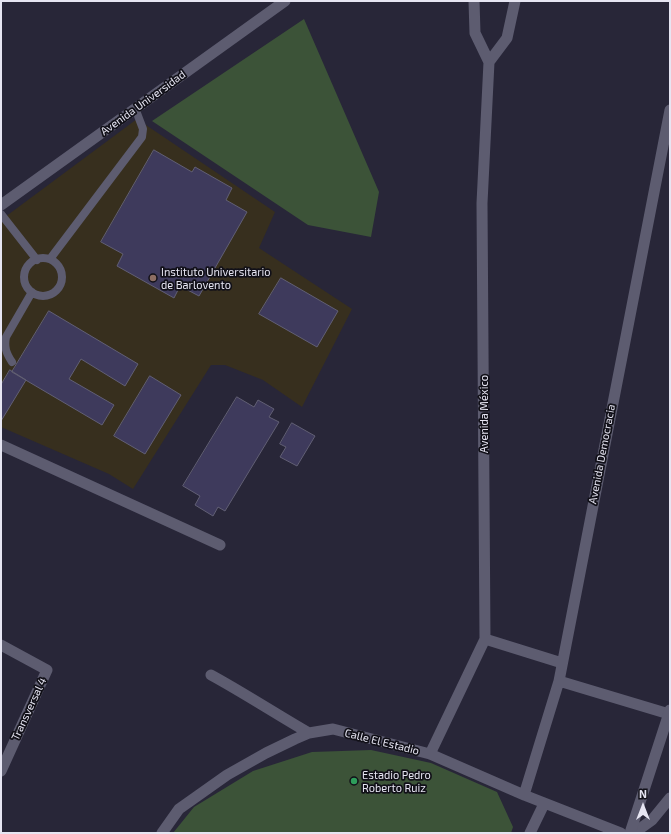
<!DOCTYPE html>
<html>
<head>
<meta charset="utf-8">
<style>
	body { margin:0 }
	#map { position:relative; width:671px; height:834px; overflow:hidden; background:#282638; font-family:"Exo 2",sans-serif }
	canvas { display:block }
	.frame { position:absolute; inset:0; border:2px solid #e6e5f2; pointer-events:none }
	.north { position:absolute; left:623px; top:786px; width:40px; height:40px; -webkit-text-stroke:3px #111018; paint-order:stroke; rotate:0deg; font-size:11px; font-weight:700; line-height:16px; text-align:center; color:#e6e5f2 }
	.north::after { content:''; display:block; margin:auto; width:14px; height:18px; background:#e6e5f2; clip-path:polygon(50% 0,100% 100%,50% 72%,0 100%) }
</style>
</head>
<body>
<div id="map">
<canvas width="671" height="834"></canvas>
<div class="frame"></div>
<div class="north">N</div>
</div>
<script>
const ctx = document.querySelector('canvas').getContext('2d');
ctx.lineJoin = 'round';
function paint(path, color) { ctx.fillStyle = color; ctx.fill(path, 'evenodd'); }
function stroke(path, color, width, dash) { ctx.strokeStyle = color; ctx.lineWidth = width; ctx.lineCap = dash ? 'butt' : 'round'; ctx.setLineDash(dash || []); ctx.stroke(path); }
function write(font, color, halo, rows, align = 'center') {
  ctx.font = font + ' "Exo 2",sans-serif'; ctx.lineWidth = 3.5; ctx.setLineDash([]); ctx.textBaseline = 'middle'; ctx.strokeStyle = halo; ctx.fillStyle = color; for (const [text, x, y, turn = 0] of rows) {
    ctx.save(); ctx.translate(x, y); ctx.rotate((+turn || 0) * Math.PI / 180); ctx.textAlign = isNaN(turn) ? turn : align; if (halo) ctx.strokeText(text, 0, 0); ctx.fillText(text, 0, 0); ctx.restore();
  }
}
paint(new Path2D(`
	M137,119l138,93 -16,36 93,61 -50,98 -39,-27 -38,-15h-14l-78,124 -24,-15 -108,-47v-207z`), '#372f1e');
paint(new Path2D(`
	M304,19l75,173 -8,45 -63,-12 -156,-104z
	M371,750l60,13 66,29 16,35 -2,6h-338l21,-26 59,-36 59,-19z`), '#3c5338');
const building = new Path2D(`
	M154,150l38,22 3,-5 37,21 -6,12 21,12 -48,84 -19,-10 -6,12 -57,-32 6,-12 -22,-12z
	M281,278l57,33 -21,36 -58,-33z
	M49,311l89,53 -13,22 -44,-27 -12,20 45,26 -12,20 -90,-53z
	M10,370l16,10 -25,41v-36z
	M150,376l31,19 -36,59 -31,-18z
	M237,397l17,10 4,-7 16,9 -5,8 10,5 -54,89 -7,-4 -5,9 -18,-11 5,-9 -17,-10z
	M292,423l23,13 -18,30 -17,-9 6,-10 -6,-3z`);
paint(building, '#3e3a5c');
stroke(building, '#615f74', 1);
stroke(new Path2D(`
	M1,214l36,46
	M24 277a19 19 0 1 1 38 0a19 19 0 1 1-38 0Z
	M50,259l92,-122 1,-8 -8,-21
	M12,362c-6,-9 -8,-15 -6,-25l26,-45`), '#5d5c70', 8);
stroke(new Path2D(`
	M489,62l18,-24 8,-37
	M1,205l284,-204
	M1,445l219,100
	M485,639l77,24
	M1,645l46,25 -46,101
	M211,675c33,18 65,39 98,58
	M559,681l110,33
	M430,754l55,-115 -3,-436 7,-141 -14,-29 -1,-32
	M524,795l35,-114 111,-571
	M162,833l17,-24 48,-34 39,-22 29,-14 14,-6 24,-4 97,25 94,41 97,38
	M530,833l14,-29
	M634,833l18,-13 18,-22`), '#5d5c70', 11);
stroke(new Path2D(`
	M630,833l40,-123`), '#5d5c70', 11);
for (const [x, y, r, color] of [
	[153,278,4,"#8d6e63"],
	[354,781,4,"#2e9e5b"]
]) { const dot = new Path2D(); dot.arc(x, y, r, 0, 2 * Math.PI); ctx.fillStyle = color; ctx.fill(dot); stroke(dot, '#111018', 1.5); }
write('11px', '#e6e5f2', '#111018', [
	["Avenida Universidad",143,103,-36],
	["Avenida México",484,414,-90],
	["Avenida Democracia",602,454,-79],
	["Transversal 4",29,709,-65],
	["Calle El Estadio",382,742,14]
]);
write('11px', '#e6e5f2', '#111018', [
	["Instituto Universitario",161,272],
	["de Barlovento",161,285],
	["Estadio Pedro",362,775],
	["Roberto Ruiz",362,788]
], 'left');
</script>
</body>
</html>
